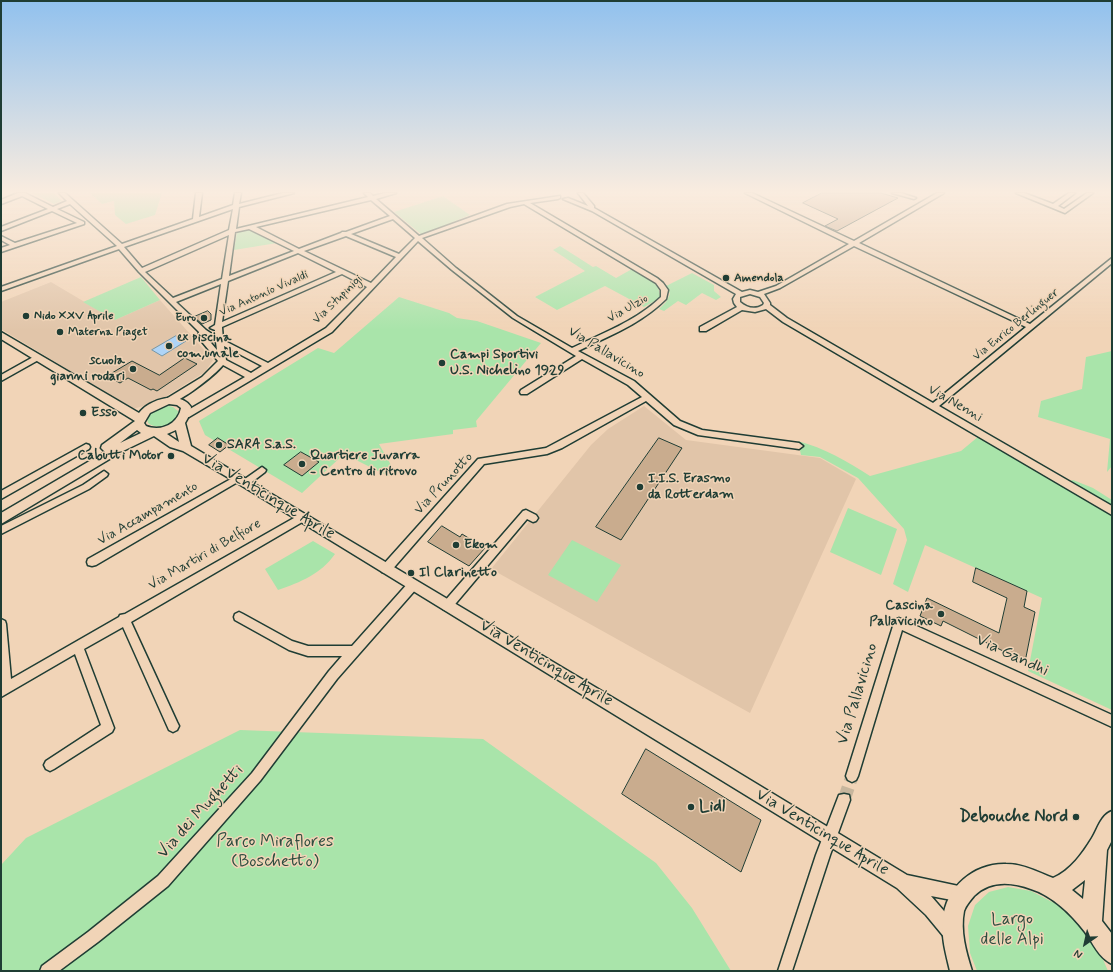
<!DOCTYPE html>
<html>
<head>
<meta charset="utf-8">
<style>
	body { margin:0 }
	#map { position:relative; width:1113px; height:972px; overflow:hidden; background:#f1d4b7; font-family:Mynerve,sans-serif }
	canvas { display:block }
	.frame { position:absolute; inset:0; border:2px solid #1f3d34; pointer-events:none }
	.north { position:absolute; left:1065px; top:924px; width:40px; height:40px; -webkit-text-stroke:3px #f1d4b7; paint-order:stroke; rotate:214deg; font-size:11px; font-weight:700; line-height:16px; text-align:center; color:#1f3d34 }
	.north::after { content:''; display:block; margin:auto; width:14px; height:18px; background:#1f3d34; clip-path:polygon(50% 0,100% 100%,50% 72%,0 100%) }
</style>
</head>
<body>
<div id="map">
<canvas width="1113" height="972"></canvas>
<div class="frame"></div>
<div class="north">N</div>
</div>
<script>
const ctx = document.querySelector('canvas').getContext('2d');
ctx.lineJoin = 'round';
function paint(path, color) { ctx.fillStyle = color; ctx.fill(path, 'evenodd'); }
function stroke(path, color, width, dash) { ctx.strokeStyle = color; ctx.lineWidth = width; ctx.lineCap = dash ? 'butt' : 'round'; ctx.setLineDash(dash || []); ctx.stroke(path); }
function write(font, color, halo, rows, align = 'center') {
  ctx.font = font + ' Mynerve,sans-serif'; ctx.lineWidth = 3; ctx.setLineDash([]); ctx.textBaseline = 'middle'; ctx.strokeStyle = halo; ctx.fillStyle = color; for (const [text, x, y, turn = 0] of rows) {
    ctx.save(); ctx.translate(x, y); ctx.rotate((+turn || 0) * Math.PI / 180); ctx.textAlign = isNaN(turn) ? turn : align; if (halo) ctx.strokeText(text, 0, 0); ctx.fillText(text, 0, 0); ctx.restore();
  }
}
paint(new Path2D(`
	M51,282l64,38 45,-20 53,60 -8,12 -48,30 -24,7 -132,-80v-27z
	M644,406l42,34 134,18 36,21 -106,234 -259,-144 100,-124 17,-16z`), '#e1c5a9');
paint(new Path2D(`
	M32,193h22l8,8 -8,3z
	M90,193h72l-7,22 -29,9 -11,-9 -1,-14 -12,3z
	M443,196l27,19 -48,20 -28,-23z
	M251,229l26,14 -43,7 3,-18z
	M560,246l33,21 3,-1 20,12 16,-9c13,8 29,13 28,29l-16,9 -39,-21 -48,24 -22,-13 50,-26 -32,-21z
	M692,273l22,12v6l7,6 -5,3 -14,-7 -16,12 -8,-4 -14,10 -5,-2 7,-7 4,-8 -4,-8z
	M141,277l19,23 -45,20 -32,-18z
	M399,297l50,16 8,5 20,3 64,22 -65,78 1,6 -24,3v4l-74,10 17,30 -8,2 -44,-22 -42,39 -97,-58 -6,-14 119,-73 16,5z
	M1112,351v115l-5,6 3,-33 -72,-22 3,-16 41,-12 4,-32z
	M169,406l4,1 5,4c0,13 -21,20 -30,12 -3,-12 12,-16 21,-17z
	M979,436l133,78v196l-84,-39 14,-73 -117,-53 -17,47 -15,-8 14,-44 -3,-11 -46,-51 -38,-21 -19,-2 -3,-14c26,7 49,20 72,35l91,-25z
	M1073,480l20,8 19,12v7l-42,-26z
	M848,508l49,21 -16,46 -51,-23z
	M572,540l49,25 -24,37 -49,-27z
	M313,541l22,13c-14,20 -34,28 -57,36l-13,-21z
	M240,730l243,9 173,124 36,45 39,63h-730v-106l25,-27z
	M1008,887l23,4 25,13 23,20 20,26 9,21h-131l-7,-18 -2,-27 7,-21 14,-13z`), '#a9e4aa');
const water = new Path2D(`
	M176,336l10,5 -24,15 -10,-6z`);
paint(water, '#aed4f7');
stroke(water, '#7598a9', 1);
const building = new Path2D(`
	M822,193h59l17,5 -61,33 -12,-5 13,-7 -35,-16z
	M208,311l3,3v6l-9,4 -8,-7z
	M185,358l12,6 -40,27 -4,-2 -2,1 -23,-12 -8,5 -13,-7 25,-15 27,14z
	M218,438l11,7 -9,7 -11,-7z
	M659,438l23,10 -61,92 -25,-13z
	M301,452l18,10 -17,14 -18,-11z
	M442,526l18,11 2,-3 23,14 -16,18 -41,-24z
	M976,568l51,23 -3,16 11,5 -10,50 -82,-41 -2,5 -21,-10 7,-18 72,35 8,-35 -34,-16z
	M646,749l115,71 -20,52 -119,-78z`);
paint(building, '#c9ac8e');
stroke(building, '#1f3d34', 1);
stroke(new Path2D(`
	M844,800l8,-24`), '#c7b69d', 13, [13, 6]);
const pedestrian = new Path2D(`
	M892,193h9l15,5 -2,1z`);
const minor = new Path2D(`
	M18,193h7l28,14 14,-6 -8,-8h6l57,51 71,-25 3,-26h6l-3,24 34,-12 2,-12h6l-2,11 44,-11h11l-55,14 -3,22 132,-32 -4,-4h6l3,3 12,-3h11l-20,6 43,37 88,-32 53,-8v2l-2,1 -28,4 127,75 6,5 5,7 -2,9c-25,25 -57,37 -88,52l56,30 46,40 22,9 97,13 4,3 -4,3 -101,-14 -24,-10 -28,-24 -84,47 -15,6 -63,10 -94,108 -4,1 -4,-1 -1,-3 1,-3 96,-107 68,-11 96,-51 -14,-12 -46,-26 -55,35h-6l-1,-2 1,-2 55,-34 -63,-38 -61,-48 -34,-29 -86,91 -143,85h-6l-1,-2 1,-2 62,-36 -22,-12c-7,9 -46,41 -57,38l-1,-2 1,-2 36,-22 16,-16 -20,-24 1,-5 -60,-60 -20,-23 -118,42v-4l116,-41 -47,-42 -13,5 27,13v2l-83,28v-4l9,-3 -9,-5v-4l14,7 62,-20 -25,-12 -51,20v-4l47,-18 -26,-13 -21,8v-4zM371,200l19,16 -44,16h-4l-1,1 -42,16 -43,-22zM524,204l132,79 5,7v7c-25,24 -58,36 -89,51l-55,-32 -61,-48 -34,-30 88,-31zM233,209l-4,21 -87,38 -18,-21zM393,219l22,19 -16,16 -48,-20zM249,229l45,22 -65,25 6,-44zM229,235l-7,44 -49,19 -28,-26zM346,236l50,21 -25,26 -67,-32zM298,253l38,19 -114,50 6,-41zM342,274l25,13 -41,41 -58,35 -45,-23 -1,-13zM221,284l-6,41 -5,3 5,2v6l-9,-6 -30,-28zM206,336l10,6 1,8 -11,-13zM224,346l38,20 -11,7 -25,-13z
	M578,193h5l11,13v2l148,84 8,-2 8,2 18,-6 73,-42 -104,-51h7l102,48 83,-48h7l-85,50 171,81 82,-66v5l-173,143 173,100v9l-329,-193 -17,-13 -11,3 -13,-2 -36,21h-6v-4l37,-20 -3,-4 -1,-4 3,-5 -144,-83 -29,-12 5,-1 20,8zM854,246l172,81 -93,76 -146,-85 -17,-13v-2l-6,-9 16,-6zM750,294l10,3 4,6 -1,2c-8,5 -16,3 -23,-3v-5z
	M1016,193h8l29,11 16,-11h6l-17,13 6,3 23,-16h6l-28,20z
	M35,356h3l4,2 -41,23v-6z
	M86,444l3,1 1,2 -1,2 -88,50v-8z
	M262,467l4,3 -1,2 -17,13h-6l-1,-2 1,-2z
	M104,471l4,3 -1,2 -18,13 -88,45v-8l82,-41z
	M238,475l4,3 -1,2 -145,85 -4,1 -4,-1 -1,-3 1,-3z
	M526,510l10,5 2,3 -2,3 -3,1 -6,-3 -76,90 -4,2 -4,-2 -1,-3 1,-3 80,-92z
	M301,514l3,1 2,3 -2,3 -173,101 46,100 2,4 -2,4 -4,2 -4,-2 -46,-103 -39,22 30,79 -2,4 -58,37 -4,2 -4,-2 -2,-4 2,-4 55,-36 -26,-71 -74,43v-78l4,2 1,3 5,55 108,-62 1,-2 5,-1z
	M413,581l4,1 1,3 -1,3 -80,91 -77,102 -92,105 -70,56 -39,29h-19l2,-5 46,-34 70,-56 94,-103 77,-102 13,-15h-34l-19,-6 -54,-30 -1,-3 1,-3 4,-2 4,2 49,27 16,5h44l57,-64z
	M899,618l213,97v12l-210,-97 -44,146 -2,4 -4,2 -4,-2 -2,-4 48,-153 1,-3z
	M844,794l5,1 1,5 -20,55 -38,116h-14l38,-116 23,-60z`);
const tertiary = new Path2D(`
	M1,332l138,81c10,-14 41,-23 52,-6l-1,7 -5,9 6,23 528,315 188,114 61,13 2,6 -2,6 -6,2 -31,-6 26,30 3,6 -3,6 -6,3 -6,-3 -19,-23 -29,-27 -663,-407 -51,-30 -13,-4 -16,-11 -31,15 -122,73v-11l104,-61 -4,-4 1,-3 33,-24 -134,-82zM169,404l8,1 4,3c-3,16 -20,24 -35,18l-2,-3 6,-10zM137,430l4,3 -21,10zM176,430l3,12 -12,-8z`);
const secondary = new Path2D(`
	M1112,811v29l-5,10 -5,71 10,13v30c-13,-6 -19,-21 -27,-32 -14,-18 -32,-36 -54,-43 -19,-7 -41,-9 -57,7 -4,5 -8,9 -10,15 -4,20 2,41 8,60h-22c-4,-17 -9,-34 -7,-52 3,-32 31,-56 63,-55 17,0 32,8 47,14 18,-8 29,-24 39,-40 6,-10 9,-23 20,-27zM1085,880l-2,19 -11,-9z`);
stroke(pedestrian, '#1f3d34', 3);
stroke(minor, '#1f3d34', 3);
stroke(tertiary, '#1f3d34', 3);
stroke(secondary, '#1f3d34', 3);
paint(pedestrian, '#f1d4b7');
paint(minor, '#f1d4b7');
paint(tertiary, '#f1d4b7');
paint(secondary, '#f1d4b7');
const sky = ctx.createLinearGradient(0, 0, 0, 330);
sky.addColorStop(0, '#91c1ee');
sky.addColorStop(0.58, '#f9ecdf');
sky.addColorStop(1, '#f9ecdf00');
ctx.fillStyle = sky;
ctx.fillRect(0, 0, 1113, 330);
for (const [x, y, r, color] of [
	[726,278,4,"#1f3d34"],
	[26,316,4,"#1f3d34"],
	[204,318,4,"#1f3d34"],
	[60,332,4,"#1f3d34"],
	[169,346,4,"#1f3d34"],
	[442,363,4,"#1f3d34"],
	[133,369,4,"#1f3d34"],
	[83,413,4,"#1f3d34"],
	[219,445,4,"#1f3d34"],
	[171,456,4,"#1f3d34"],
	[302,464,4,"#1f3d34"],
	[640,487,4,"#1f3d34"],
	[456,545,4,"#1f3d34"],
	[411,573,4,"#1f3d34"],
	[941,614,4,"#1f3d34"],
	[691,807,4,"#1f3d34"],
	[1076,817,4,"#1f3d34"]
]) { const dot = new Path2D(); dot.arc(x, y, r, 0, 2 * Math.PI); ctx.fillStyle = color; ctx.fill(dot); stroke(dot, '#f1d4b7', 1.5); }
write('bold 12px', '#1f3d34', '#f1d4b7', [
	["Amendola",734,278],
	["Nido XXV Aprile",34,316],
	["Euro",196,318,"right"],
	["Materna Piaget",68,332]
], 'left');
write('12px', '#1f3d34', '#f1d4b7', [
	["Via Antonio Vivaldi",264,294,-24],
	["Via Stupinigi",338,300,-44],
	["Via Ulzio",628,309,-30],
	["Via Enrico Berlinguer",1016,325,-39]
]);
write('bold 14px', '#1f3d34', '#f1d4b7', [
	["ex piscina",177,338],
	["com,unale",177,354],
	["Campi Sportivi",450,355],
	["U.S. Nichelino 1929",450,371],
	["scuola",125,361,"right"],
	["gianni rodari",125,377,"right"],
	["Esso",91,413],
	["SARA S.a.S.",227,445],
	["Cabutti Motor",163,456,"right"],
	["Quartiere Juvarra",310,456],
	["- Centro di ritrovo",310,472],
	["I.I.S. Erasmo",648,479],
	["da Rotterdam",648,495],
	["Ekom",464,545],
	["Il Clarinetto",419,573],
	["Cascina",933,606,"right"],
	["Pallavicino",933,622,"right"]
], 'left');
write('14px', '#1f3d34', '#f1d4b7', [
	["Via Pallavicino",606,353,31],
	["Via Nenni",955,404,30],
	["Via Prunotto",444,484,-47],
	["Via Accampamento",148,514,-30],
	["Via Martiri di Belfiore",205,555,-30]
]);
write('17px', '#1f3d34', '#f1d4b7', [
	["Via Venticinque Aprile",268,497,31],
	["Via Gandhi",1012,656,25],
	["Via Venticinque Aprile",546,664,31],
	["Via Pallavicino",858,694,-73],
	["Via dei Mughetti",201,812,-48],
	["Via Venticinque Aprile",822,833,31]
]);
write('bold 17px', '#1f3d34', '#f1d4b7', [
	["Lidl",699,807],
	["Debouche Nord",1068,817,"right"]
], 'left');
write('17px', '#2d4e40', '#f1d4b7', [
	["Parco Miraflores",275,842],
	["(Boschetto)",275,862],
	["Largo",1012,920],
	["delle Alpi",1012,940]
]);
</script>
</body>
</html>
